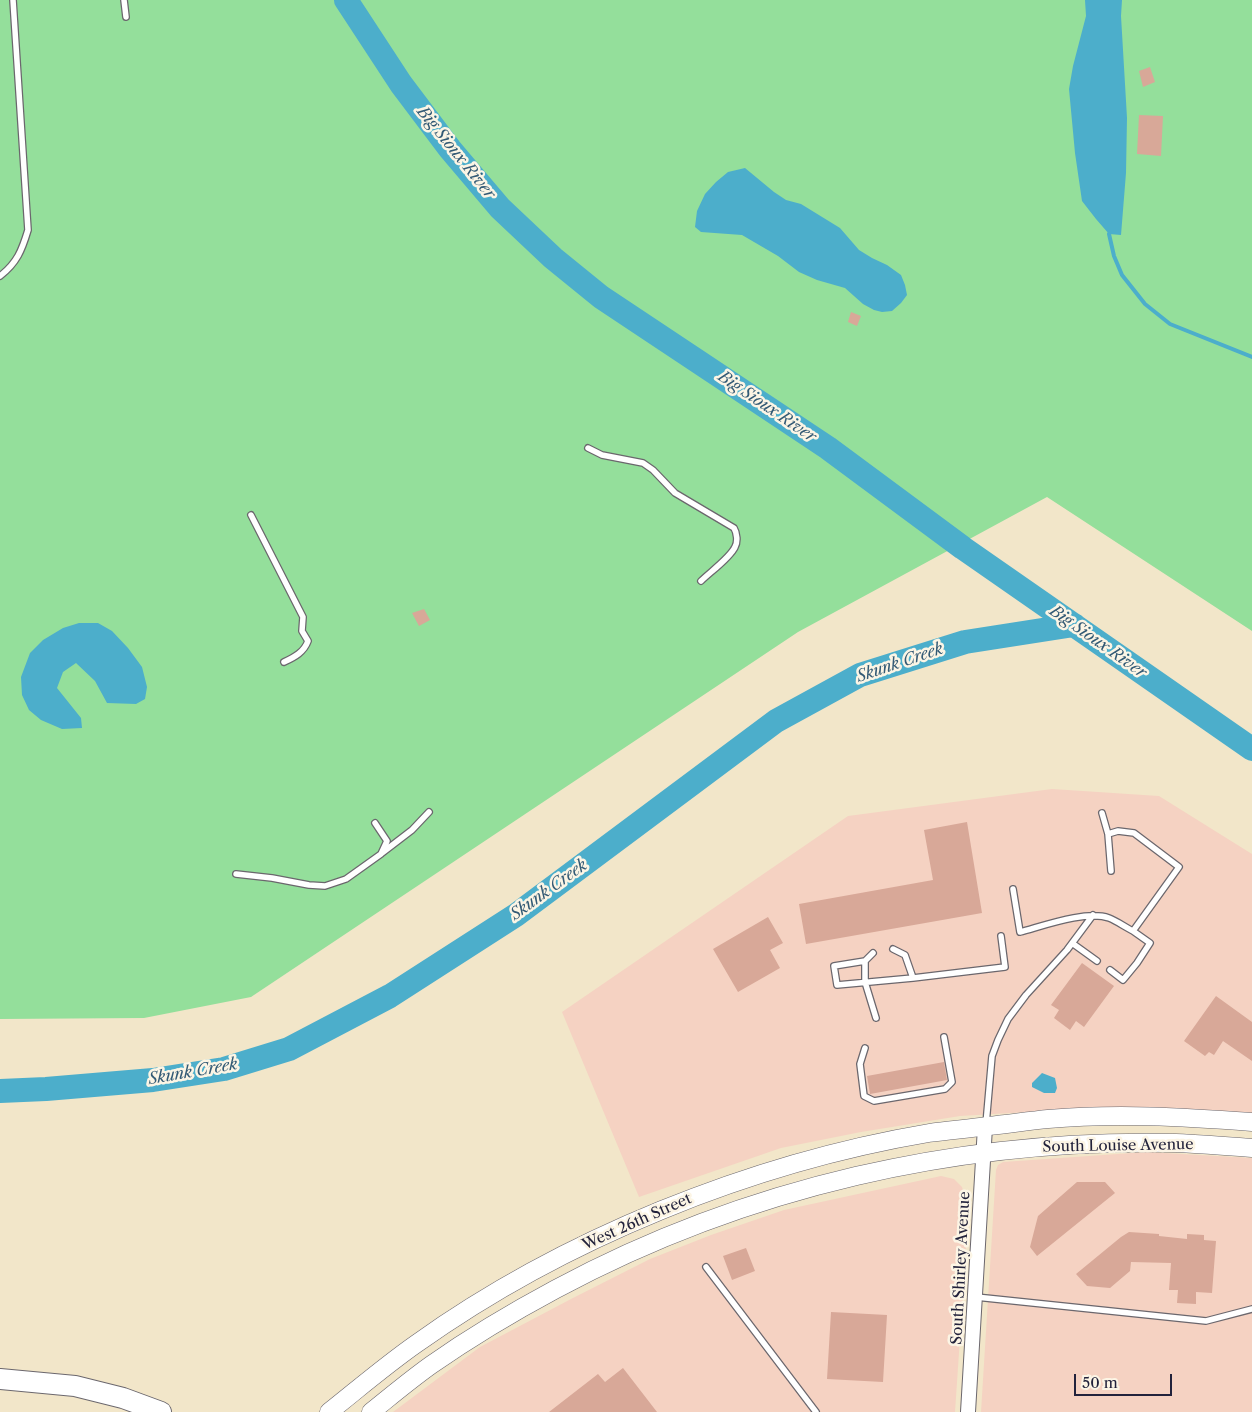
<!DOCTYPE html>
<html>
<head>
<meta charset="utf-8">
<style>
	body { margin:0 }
	#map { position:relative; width:1252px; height:1412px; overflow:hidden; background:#f2e6c9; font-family:"Libre Caslon Text",serif }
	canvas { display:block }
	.scale { position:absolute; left:1074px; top:1374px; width:98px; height:22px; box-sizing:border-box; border:2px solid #22223b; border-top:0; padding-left:6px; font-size:15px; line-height:18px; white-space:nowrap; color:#22223b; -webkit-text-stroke:4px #fcf5e5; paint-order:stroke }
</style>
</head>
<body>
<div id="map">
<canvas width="1252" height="1412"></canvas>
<div class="scale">50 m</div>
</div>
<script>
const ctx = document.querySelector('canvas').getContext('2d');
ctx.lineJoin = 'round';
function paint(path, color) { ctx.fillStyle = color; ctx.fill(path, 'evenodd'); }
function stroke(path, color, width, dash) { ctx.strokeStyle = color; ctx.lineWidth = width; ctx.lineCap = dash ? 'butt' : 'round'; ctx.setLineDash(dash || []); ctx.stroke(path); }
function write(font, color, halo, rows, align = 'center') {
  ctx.font = font + ' "Libre Caslon Text",serif'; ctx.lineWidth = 5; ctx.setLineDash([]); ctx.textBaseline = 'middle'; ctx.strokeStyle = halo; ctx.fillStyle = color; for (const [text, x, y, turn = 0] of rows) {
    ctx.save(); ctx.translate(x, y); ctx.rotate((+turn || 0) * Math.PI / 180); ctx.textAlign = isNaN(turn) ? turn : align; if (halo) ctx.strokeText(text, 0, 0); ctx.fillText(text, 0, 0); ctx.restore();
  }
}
paint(new Path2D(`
	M1052,789l107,7 93,58v259l-91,-5 -116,3 -85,5 -99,16 -80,16 -142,49 -77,-185 286,-196z
	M1146,1152l106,6v254h-271l15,-242 2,-5 5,-3z
	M941,1176l13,3 8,8 4,12 2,20 -13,193h-562l87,-65 91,-48 79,-40 61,-24 73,-25z`), '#f5d2c2');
paint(new Path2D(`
	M0,0h1252v631l-205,-134 -249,135 -547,365 -107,21 -144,1z`), '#94df9b');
paint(new Path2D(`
	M1085,0h37l-1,16 6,102 -1,55 -5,62 -12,-1 -13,-15 -14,-18 -7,-48 -6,-64 4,-23 13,-50z
	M745,168l29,24 12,8 15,4 39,24 19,22 13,8 15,7 14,10 4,10 2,10 -6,8 -9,8 -10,1 -8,-2 -11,-6 -18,-16 -28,-8 -18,-8 -21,-16 -36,-21 -41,-3 -6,-5 2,-16 8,-17 11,-12 12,-10z
	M79,623h19l14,8 16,17 14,19 5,20 -2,12 -9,5 -29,-1 -12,-22 -19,-18 -13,9 -6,16 24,30 1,10 -20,1 -21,-9 -12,-10 -7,-15 -1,-18 9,-24 13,-13 20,-12z
	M1042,1073l13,5 2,10 -2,5h-11l-12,-6v-4z`), '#4caecb');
stroke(new Path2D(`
	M1109,234l5,22 8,19 23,29 25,20 82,33`), '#4caecb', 4);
stroke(new Path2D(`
	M346,0l55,84 49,65 50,59 53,50 48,39 227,151 135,100 289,201
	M0,1091l46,-2 107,-9 71,-11 65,-20 101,-53 126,-81 260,-194 84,-46 105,-33 109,-17`), '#4caecb', 24);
paint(new Path2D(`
	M1150,67l5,15 -12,5 -4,-16z
	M1139,115l24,1 -2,40 -24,-2z
	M851,312l10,4 -4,10 -9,-4z
	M424,609l6,11 -11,6 -7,-13z
	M967,822l15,91 -176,31 -7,-40 134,-24 -9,-50z
	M768,917l15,26 -13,7 10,18 -42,24 -25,-43z
	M1082,963l32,23 -30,41 -8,-6 -6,9 -16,-12 5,-8 -8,-5z
	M1216,996l36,26v39l-29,-20 -9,14 -5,-3 -4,4 -21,-15z
	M944,1062l3,18 -77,14 -3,-18z
	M1077,1182h28l10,11 -78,63 -7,-9 8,-31z
	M1129,1232l30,2v2l28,3v-5l17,1v5l12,1 -4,52 -16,-1v12l-19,-1 1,-13h-9l2,-27 -40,-1 -1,9 -20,17 -23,-2 -11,-12 45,-37z
	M746,1248l9,23 -23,9 -9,-24z
	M831,1312l56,3 -4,67 -56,-3z
	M623,1368l34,44h-108l49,-38 7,8z`), '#d8a898');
const service = new Path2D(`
	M124,0l2,17
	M0,276c17,-13 22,-26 28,-46l-15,-230
	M588,448l14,7 41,8 10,7 22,23 59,35c3,5 4,14 1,19 -5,11 -25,25 -34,34
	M251,515l52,102 -1,14 6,10c-4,11 -13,16 -24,21
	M1102,813l6,21
	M382,853l30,-23 17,-18
	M236,874l36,4 37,7 16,1 21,-7 35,-25 6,-13 -12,-18
	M1013,889l7,43c23,-6 66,-22 89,-14 8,3 16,9 24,13l46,-64 -45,-34 -16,-2 -10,3 3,37
	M1072,943l25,18
	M893,949l12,6 8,23
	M873,953l-8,8v21l11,36
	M865,961l-31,5 3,19 76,-7 92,-11 -4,-31
	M1110,970l13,10 14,-17 13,-20 -17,-12
	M865,1048l-5,16 4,32 10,5 71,-12 7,-7 -8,-45
	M986,1124l6,-68 6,-16 10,-21 18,-24 41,-45 26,-35
	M706,1267l110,145
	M976,1297l230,24 46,-12`);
const tertiary = new Path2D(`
	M968,1412l17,-285`);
const primary = new Path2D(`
	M329,1412c29,-23 57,-47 87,-68 147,-105 335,-181 513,-211 19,-3 39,-4 59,-7 20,-2 40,-5 60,-7 68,-6 136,-2 204,3
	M371,1412c20,-16 39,-32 60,-47 40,-28 82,-53 125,-76 190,-102 405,-151 620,-146 26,1 51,3 76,5`);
const motorway = new Path2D(`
	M0,1379l75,7 48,12 38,14`);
stroke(service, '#6b676d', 8);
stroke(tertiary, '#6b676d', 16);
stroke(primary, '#6b676d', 19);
stroke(motorway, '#6b676d', 22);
stroke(service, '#fff', 5.5);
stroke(tertiary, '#fff', 14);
stroke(primary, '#fff', 18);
stroke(motorway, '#fff', 20);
write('15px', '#22223b', '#fcf5e5', [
	["South Louise Avenue",1118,1146,-1],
	["West 26th Street",637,1222,-24],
	["South Shirley Avenue",961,1268,-87]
]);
write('italic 16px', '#335a75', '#fcf5e5', [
	["Big Sioux River",456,153,51],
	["Big Sioux River",767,407,34],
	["Big Sioux River",1098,642,35],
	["Skunk Creek",900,663,-19],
	["Skunk Creek",549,890,-36],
	["Skunk Creek",193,1072,-10]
]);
</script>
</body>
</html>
